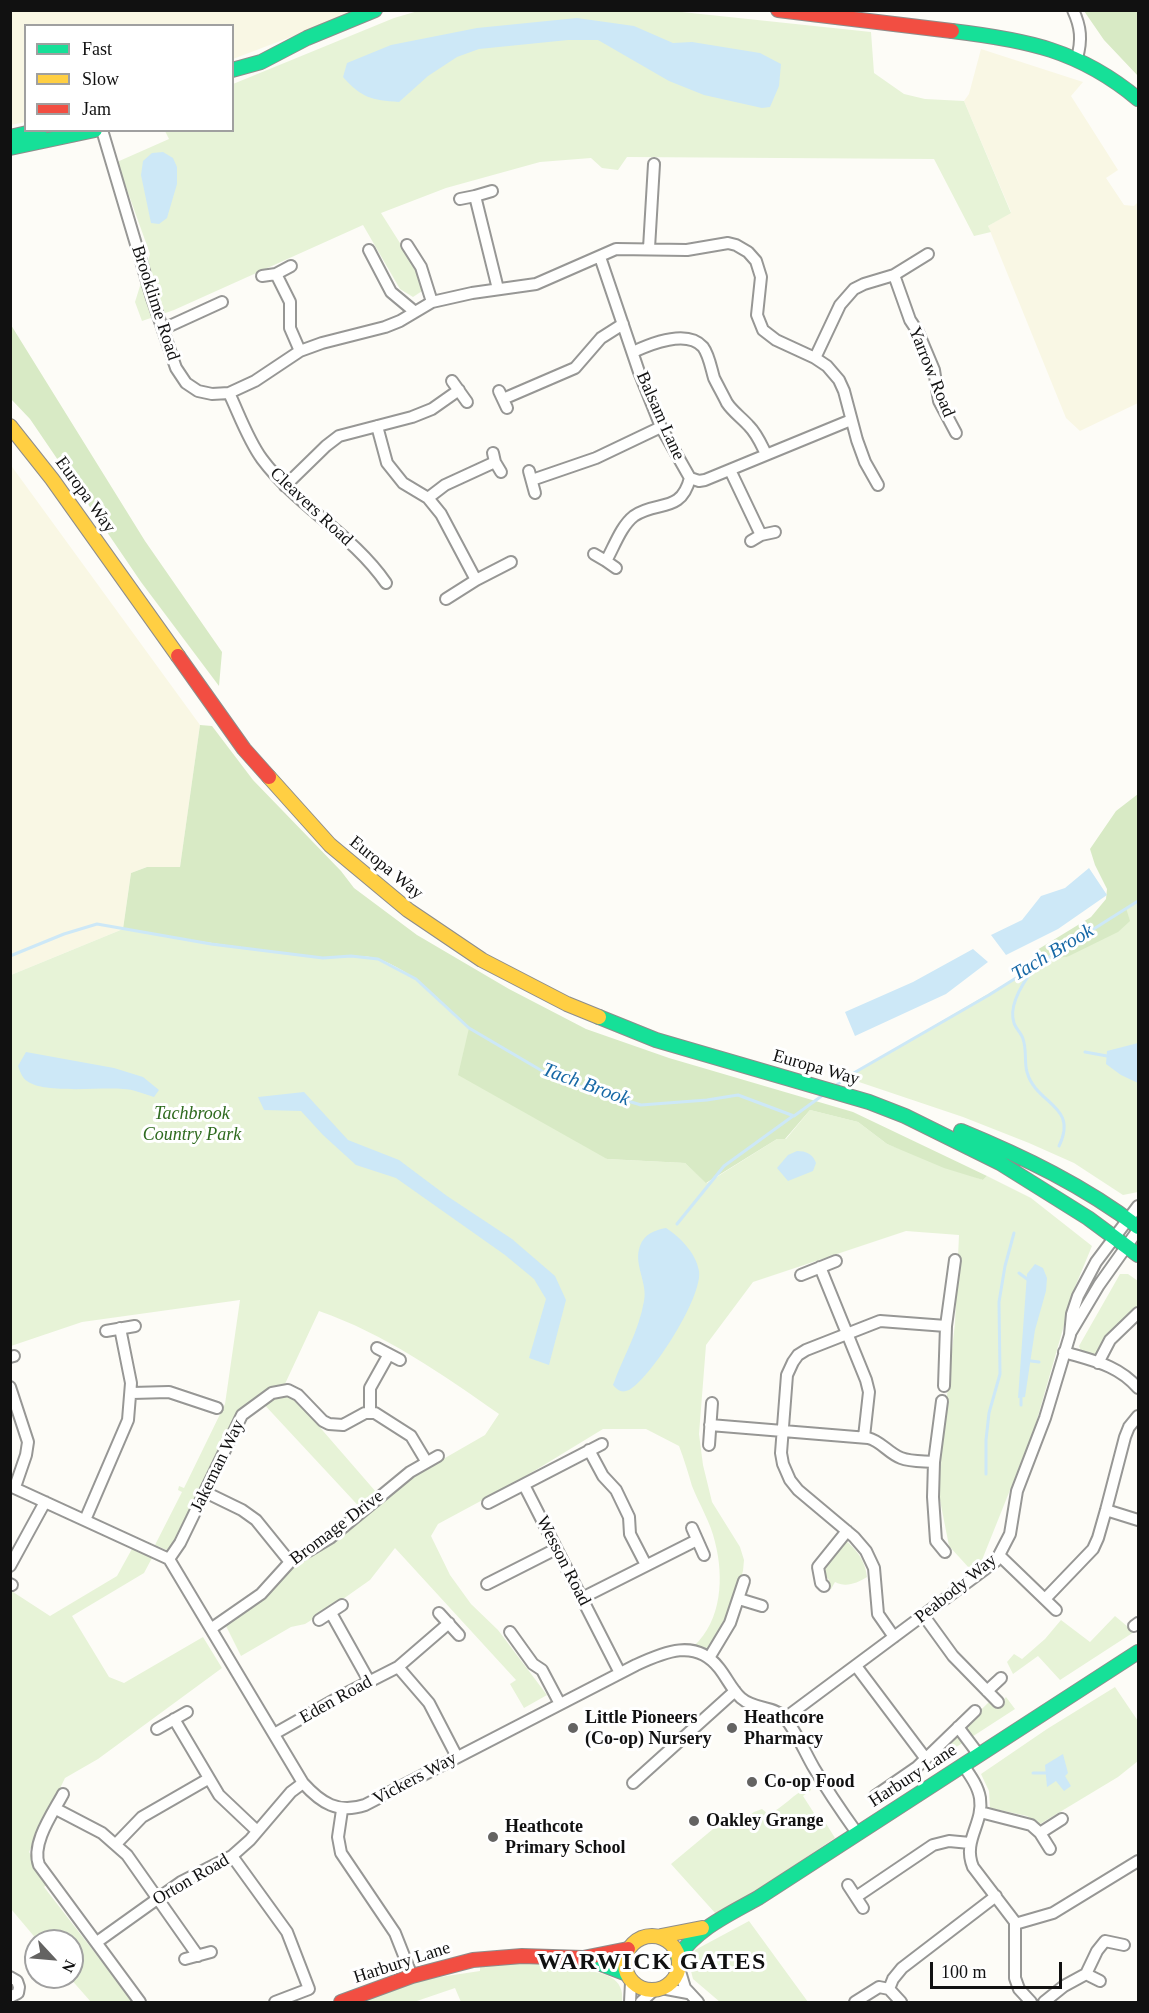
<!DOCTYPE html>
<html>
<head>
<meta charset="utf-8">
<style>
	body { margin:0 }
	#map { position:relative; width:1149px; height:2013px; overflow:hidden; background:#fdfcf7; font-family:"Times New Roman",serif }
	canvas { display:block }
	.frame { position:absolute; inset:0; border:12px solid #111; pointer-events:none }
	.legend { position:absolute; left:24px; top:24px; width:210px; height:108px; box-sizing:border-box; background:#fff; border:2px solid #a0a0a0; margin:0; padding:8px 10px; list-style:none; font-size:18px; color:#111 }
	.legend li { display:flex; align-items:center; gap:12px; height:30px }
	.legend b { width:30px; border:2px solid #a0a0a0 }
	.north { position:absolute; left:24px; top:1929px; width:60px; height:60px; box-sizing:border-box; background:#fff; border:2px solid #a0a0a0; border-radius:50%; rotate:116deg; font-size:16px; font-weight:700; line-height:24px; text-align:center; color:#111 }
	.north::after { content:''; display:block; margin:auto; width:21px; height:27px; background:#646362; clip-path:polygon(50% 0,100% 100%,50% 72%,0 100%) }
	.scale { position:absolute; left:930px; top:1962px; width:132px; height:27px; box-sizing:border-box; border:3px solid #111; border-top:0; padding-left:8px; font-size:18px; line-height:21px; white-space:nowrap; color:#111; -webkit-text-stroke:4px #fff; paint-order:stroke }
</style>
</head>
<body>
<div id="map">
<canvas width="1149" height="2013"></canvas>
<div class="frame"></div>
<ul class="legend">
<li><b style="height:8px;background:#16e098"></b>Fast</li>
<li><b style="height:8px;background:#ffcf43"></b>Slow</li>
<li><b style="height:8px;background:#f24e42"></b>Jam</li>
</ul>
<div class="north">N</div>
<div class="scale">100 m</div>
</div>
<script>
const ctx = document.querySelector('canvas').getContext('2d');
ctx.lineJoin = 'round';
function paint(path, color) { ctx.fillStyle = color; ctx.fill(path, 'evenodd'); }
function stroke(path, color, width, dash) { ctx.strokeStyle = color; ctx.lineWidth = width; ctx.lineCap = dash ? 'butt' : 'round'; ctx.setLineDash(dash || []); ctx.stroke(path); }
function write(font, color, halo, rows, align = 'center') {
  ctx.font = font + ' "Times New Roman",serif'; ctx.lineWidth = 6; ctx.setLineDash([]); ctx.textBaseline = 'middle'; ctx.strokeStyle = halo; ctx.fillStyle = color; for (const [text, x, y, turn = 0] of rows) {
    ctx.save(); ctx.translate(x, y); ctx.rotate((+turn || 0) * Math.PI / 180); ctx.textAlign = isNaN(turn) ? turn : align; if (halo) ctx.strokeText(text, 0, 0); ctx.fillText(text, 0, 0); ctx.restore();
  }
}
paint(new Path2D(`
	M10,11h349l-126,48 -1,-33h-206l-1,96 -14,3z
	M981,49l102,33 -12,14 47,74 -12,8 18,27 10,1 4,-4v201l-58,28 -14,-13 -78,-192 23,-14 -47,-111 5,-7z
	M10,464l190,261 -20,142h-33l-16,6 -8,56 -112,46z`), '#f9f7e4');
paint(new Path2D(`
	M663,10l208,22 3,41 30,21 21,5 39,2 47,112 -23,13 3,6 -17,4 -40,-77 -307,-2 -9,13 -16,-2 -11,-10 -51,4 -94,26 -65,25 36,57 5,21 -9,6 -13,-8 -37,-64 -189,85 -32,11 -7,-19 15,-48 -33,-92 52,-23 -4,-8 67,-1 1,-46 161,-66 24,-7z
	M1138,901v291l-15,3 -49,-32 -45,-20 -66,-26 -104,-35 -7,-8 180,-106 19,-9 16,-2 58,-49z
	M123,929l88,15 112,14 28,-2 27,3 38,20 191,180 78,4 22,20 70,-44h9l24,-29 48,12 29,22 96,36 4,-4 44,22 61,48 -17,41 -41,143 -52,130 -12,9 -21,-23 -12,-61 18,-162 4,-88 -53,-4 -153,51 -47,63 -7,89 4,31 9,37 28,45 4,13 -1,11 -17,53 -15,22 -6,3 -11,-3c28,-26 30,-69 21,-104 -4,-19 -16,-38 -23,-56 -4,-14 -8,-27 -13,-40l-33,-17h-43l-87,53 -78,42 -7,12 19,39 21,29 27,26 49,65 -23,13 -14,-24 6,-4 -121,-132 -25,32 -44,31 -21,13 -14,3 -50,29 -16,-32 47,-34 22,-27 72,-49 -106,-114 -25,16 -66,135 -14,-6 27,-53 -4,-2 1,-4 5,2 41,-84 15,-104 -158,22 -71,24v-371zM319,1311c66,23 123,63 180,103l-14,21 -73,42 -29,23 -99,-114z
	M1120,1274h8l10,7v30l-28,35 -7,15 -22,-10 -2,-5z
	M844,1539c13,11 21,21 23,38 -10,6 -21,11 -32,5l-4,7 -5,-3 3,-6 -7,-9z
	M133,1547l19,11 -8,15 -72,43 37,61 15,6 79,-46 19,31 -124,91 -33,19 -36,74 20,30 -5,5 89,115h-42l-22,-25h3v-36h-34l-27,-32 -1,-319 40,26 67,-40z
	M1115,1616l19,16 -74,48 -22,-24 -25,18 -6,-12 7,-8 8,5 23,-20 16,-19 29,22z
	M1115,1687l23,34v40l-20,16 -78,47 -13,-8 -37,-8 -1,-17 -8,-17 66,-45z
	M1006,1697l9,12 -71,46 -3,-6 48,-47 8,5z
	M810,1787l1,3 -8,6 18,28 4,-2 10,16 -97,65 -22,11 -45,-50 54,-45 9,9 20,-16 8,-3 6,5c15,-5 25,-21 42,-27z
	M749,1921l59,81h-88l-27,-23 -4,-16 6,-13z
	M518,1962l64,4 2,4c20,3 41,7 38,32h-161l-6,-14 -41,14h-58l64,-22 60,-9v-6z`), '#e7f3d7');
paint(new Path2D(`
	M1084,11h54v65l-34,-36z
	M11,325l134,216 77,111 -3,34 -78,-104 -111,-163 -19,-20z
	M200,725l12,1 41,54 88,91 13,17 63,47 92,54 77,40 83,29 184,54 134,64 -4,4 -39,-12 -57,-24 -29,-22 -48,-12 -25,29h-8l-71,44 -21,-20 -78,-4 -149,-84 11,-47c-26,-24 -56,-58 -91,-69 -19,-7 -40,1 -59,-2 -66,-8 -131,-17 -196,-28l8,-56 16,-6h33z
	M1138,794v107l-12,7 4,13 -12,11 -51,25 -29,4 -1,-11 54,-33 15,-18 1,-10 -12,-24 -5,-16 26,-38z`), '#d8eac5');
paint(new Path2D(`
	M577,18l57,8 39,17 19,-1 68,11 21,11 -2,22 -9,21 -8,1 -58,-13 -35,-14 -71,-41h-30l-89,9 -22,8 -29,19 -29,26c-28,-2 -37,-4 -56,-25l4,-14 44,-18 86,-17z
	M163,152l10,6 4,9v17l-10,34 -8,6 -8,-1 -10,-48 2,-14 9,-8z
	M1089,868l18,27 -49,34 -52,26 -15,-20 31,-15 19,-24 24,-8z
	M973,949l15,13 -42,32 -91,42 -10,-24 68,-30z
	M1138,1043v40l-17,-8 -15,-11 1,-13z
	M26,1052l88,16 29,9 16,13 -5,7c-10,-3 -21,-8 -31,-8 -24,-2 -79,5 -96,-8 -5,-3 -7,-10 -9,-15z
	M304,1092l44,48 51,20 48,36 65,43 43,37 11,24 -17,65 -20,-7 17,-59 -12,-20 -29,-24 -109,-77 -40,-13 -33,-30 -22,-24 -37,-1 -6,-13z
	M797,1151c9,0 16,3 19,12l-3,8 -25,10 -11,-13 11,-13z
	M666,1228c14,9 30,25 33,43 4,26 -48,107 -70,119 -7,3 -11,1 -16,-5 10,-28 26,-54 31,-84 4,-18 -11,-37 -4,-55 4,-12 15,-16 26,-18z
	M1035,1264l8,4 4,10 -1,13 -11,39 -10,67 -7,1 9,-124z
	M1063,1754l5,19 -3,3 6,10 -7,5 -8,-10 -9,6 -2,-22z`), '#cde8f7');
stroke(new Path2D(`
	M10,956l54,-22 33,-10 114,20 112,14 28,-2 27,3 38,20 53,49 80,47 26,10 66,20 66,-5 31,-5 56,21 29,-21
	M1035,967c-11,14 -27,38 -21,56 2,6 8,11 9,16 4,11 1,23 4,33 9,33 52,33 32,74
	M1085,1052l22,4
	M835,1086l17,-12 137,-79 149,-94
	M677,1224l47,-58 69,-50
	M1019,1273l8,6
	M1031,1361l8,1
	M1021,1405v-7
	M986,1474v-34l3,-27 11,-39 -1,-72 6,-36 9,-33
	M1033,1773h13`), '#cde8f7', 3);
const street = new Path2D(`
	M1073,10c8,17 9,30 4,48
	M102,130l50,168 24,70 10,15 12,8 14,3 17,-1 26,-12 45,-30 22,-8 63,-16 15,-6 32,-19 40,-9 64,-9 80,-35 71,1 41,-7 8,2 12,7 8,9 5,16 -4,38 6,15 13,10 39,18 12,8 12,14 5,11 13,49 8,22 13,23
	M492,191l-17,5 23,93
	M460,199l15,-3
	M407,245l14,22 11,35
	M649,248l5,-84
	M369,250l22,42 24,20
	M600,257l39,115 22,55 29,51 9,3 6,-1 146,-60
	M291,266l-15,8 14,28v26l10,23
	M894,275l16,45 8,12 16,38 5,31 17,32
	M262,276l14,-2
	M163,329l59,-27
	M633,352c17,-8 54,-23 70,-5 6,8 8,21 11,31 4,8 9,17 13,25 6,9 15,15 22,23 8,8 12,18 17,28
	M815,358l25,-53 14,-16 10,-5 30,-9 34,-21
	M452,381l15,21
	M499,391l8,17
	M229,393c10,21 19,47 33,66 35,47 90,75 124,124
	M503,399l72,-31 26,-30 22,-14
	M377,426l10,37 16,20 25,15 13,16 35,66 35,-18
	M493,453l2,9 6,10
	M730,470l31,65 14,-3
	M529,471l6,22
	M532,480l64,-22 65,-31
	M285,486l41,-40 13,-10 73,-19 20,-8 27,-19
	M428,498l17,-13 50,-23
	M751,541l10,-6
	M594,554l12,7c8,-14 15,-35 28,-45 23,-16 47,-2 56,-38
	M606,561l10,7
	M446,599l30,-19
	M820,1267l46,113 3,12 -5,45
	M801,1275l35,-14
	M106,1331l29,-5
	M1071,1332l28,-47 39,-55
	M377,1348l23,12
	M1064,1352c30,9 54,13 74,36
	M10,1357l4,-1
	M1098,1363l12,-23 28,-27
	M944,1386l2,-60 9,-66
	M10,1387l18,55 -2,13 -11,32
	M132,1393l37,-1 48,16
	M942,1401l-8,61 -1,35 3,44 9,11
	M370,1412v-24l19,-34
	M710,1425l158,13c13,3 20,15 33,20 10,4 22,3 33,4
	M709,1445l3,-42
	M589,1450l14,26 13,14 13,27 1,17 16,31
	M524,1485l96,188
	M10,1486l159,73 134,224c18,20 35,31 62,22l271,-140c28,-13 60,-27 83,3 8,10 13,22 22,30 12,11 31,8 42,18 12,12 22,37 31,52 13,22 28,44 43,65
	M205,1492l37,18 14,10 34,42
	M488,1503l114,-59
	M1106,1510l32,10
	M85,1520l43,-100 3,-37 -11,-55
	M692,1528l12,27
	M1000,1556l56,54
	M169,1559l11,-16 62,-128 30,-22 16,-3 10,5 25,26 6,3 14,1 22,-12h10l36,23 15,25
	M10,1566l35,-64
	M10,1584l2,1
	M487,1584l69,-35
	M824,1586l-3,-3 -3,-16 29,-36
	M582,1598l115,-58
	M739,1599l23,7
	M1045,1599l48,-50 5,-11 8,-28 19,-73 4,-10 9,-11
	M331,1613l38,68
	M439,1613l20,22
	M924,1616l29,40 45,46
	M319,1620l23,-15
	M1134,1626l4,-3
	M212,1628l49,-34 29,-32 40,-24 80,-66 28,-16
	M510,1632l23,32 9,6 18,34
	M894,1637l-16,-23 -4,-46 -8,-17 -12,-14 -56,-47 -8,-10 -7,-16 -2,-11 6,-78 6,-13 5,-7 8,-5 74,-29 66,5
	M709,1658l21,-35 14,-42
	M856,1666l70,93
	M398,1667l31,36 28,54
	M987,1691l14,-13
	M785,1718l211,-157 14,-27 7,-43 28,-73 25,-83 2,-21 6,-18 18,-34 42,-56
	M174,1719l45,76 38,36
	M958,1727l21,28
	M157,1729l30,-17
	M274,1734l67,-38 57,-29 51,-44
	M963,1765c7,10 15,21 17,33 4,26 -18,42 -7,69l42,55v56l4,11 12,13
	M633,1783l102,-92
	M63,1794c-10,19 -32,49 -24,71l101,137
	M875,1796l42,-29 58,-56
	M56,1809l46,24 25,22 71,101
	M342,1810l-4,27 3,16 54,80 17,43
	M980,1812l51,13 9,8 10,16
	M1040,1833l22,-14
	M116,1844l26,-27 66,-38
	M232,1856l55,76 22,57 -34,13
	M848,1885l15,23
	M856,1897l77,-52 16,-4 21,2
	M1015,1924l38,-11 85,-52
	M97,1942l84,-60 51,-26 18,-16 41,-48 12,-9
	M185,1959l26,-7
	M679,1968l6,20 13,14
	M1086,1974l14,7
	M10,1977l7,4 2,6 -1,6 -8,4
	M661,1988l27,5
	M889,1989l4,-10 9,-11 94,-72
	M630,2002l1,-20
	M641,2002l12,-11
	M855,2002l24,-15 10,2 12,13
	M1044,2002l20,-16 22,-12 11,-23 8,-10 19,4`);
const fast = new Path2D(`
	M952,31c75,9 127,19 186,68
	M232,70l29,-8 46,-24 68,-28
	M10,137l30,-7
	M10,148l85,-18
	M599,1017l57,23 213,62 36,14 95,47 88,55 50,37
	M961,1131c63,26 123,55 177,96
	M678,1957c20,-29 50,-42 80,-59l380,-246
	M588,1959l39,15`);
const slow = new Path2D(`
	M10,426l42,53 126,177
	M269,777l61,68 78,65 74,50 85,44 32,13
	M625 1963a27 27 0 1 1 54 0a27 27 0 1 1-54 0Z
	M661,1936l41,-8`);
const jam = new Path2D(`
	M778,10l174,21
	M178,656l66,93 25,28
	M341,2002l71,-26 61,-16 49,-4 61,2 45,-9`);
stroke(street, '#979795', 14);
stroke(fast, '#8e8d8b', 16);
stroke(slow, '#8e8d8b', 16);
stroke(jam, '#8e8d8b', 16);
stroke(street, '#fffffe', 10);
stroke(fast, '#16e098', 14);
stroke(slow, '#ffcf43', 14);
stroke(jam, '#f24e42', 14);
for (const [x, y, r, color] of [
	[573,1728,6,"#646362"],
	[732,1728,6,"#646362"],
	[752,1782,6,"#646362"],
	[694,1821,6,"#646362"],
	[493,1837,6,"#646362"]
]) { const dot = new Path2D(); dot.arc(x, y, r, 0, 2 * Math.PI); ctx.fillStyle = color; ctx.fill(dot); stroke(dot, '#fff', 2); }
write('18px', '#111', '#fff', [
	["Brooklime Road",155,303,72],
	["Yarrow Road",931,372,68],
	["Balsam Lane",660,416,66],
	["Europa Way",85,495,54],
	["Cleavers Road",311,507,43],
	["Europa Way",386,868,39],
	["Europa Way",816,1068,16],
	["Jakeman Way",218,1466,-64],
	["Bromage Drive",337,1528,-37],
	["Wesson Road",563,1561,63],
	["Peabody Way",956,1589,-39],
	["Eden Road",336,1700,-29],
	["Harbury Lane",913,1776,-33],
	["Vickers Way",415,1779,-28],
	["Orton Road",191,1880,-30],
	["Harbury Lane",402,1963,-18]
]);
write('italic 18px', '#2f6b1f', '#fff', [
	["Tachbrook",192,1114],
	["Country Park",192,1135]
]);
write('bold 18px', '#111', '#fff', [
	["Little Pioneers",585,1718],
	["(Co-op) Nursery",585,1739],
	["Heathcore",744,1718],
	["Pharmacy",744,1739],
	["Co-op Food",764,1782],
	["Oakley Grange",706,1821],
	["Heathcote",505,1827],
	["Primary School",505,1848]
], 'left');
write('italic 20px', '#1768a6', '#fff', [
	["Tach Brook",1053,953,-31],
	["Tach Brook",586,1085,20]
]);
ctx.letterSpacing = '1.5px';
write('bold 24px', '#111', '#fff', [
	["WARWICK GATES",652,1963]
]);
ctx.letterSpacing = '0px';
</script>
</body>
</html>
